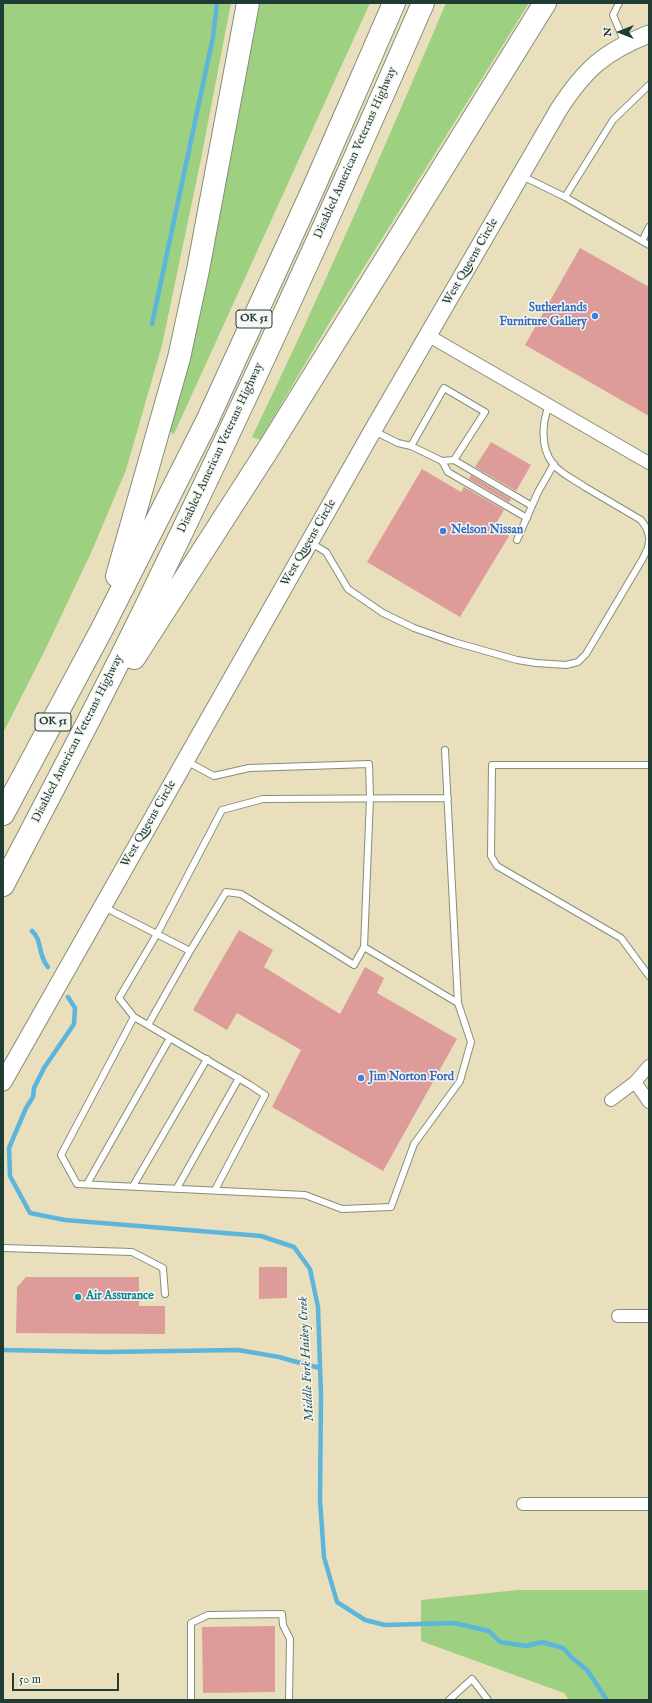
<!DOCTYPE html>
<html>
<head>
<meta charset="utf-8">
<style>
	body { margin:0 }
	#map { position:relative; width:652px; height:1703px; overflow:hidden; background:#eadfbc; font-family:"IM FELL English",serif }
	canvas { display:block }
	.frame { position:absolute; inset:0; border:4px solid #1f3d34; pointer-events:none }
	.north { position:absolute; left:600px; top:12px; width:40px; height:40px; -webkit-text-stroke:3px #f6f6f2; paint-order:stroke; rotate:270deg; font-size:11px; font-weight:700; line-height:16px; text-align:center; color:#1f3d34 }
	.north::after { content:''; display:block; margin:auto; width:14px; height:18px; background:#1f3d34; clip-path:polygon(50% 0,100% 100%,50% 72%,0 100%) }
	.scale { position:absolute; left:12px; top:1673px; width:107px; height:18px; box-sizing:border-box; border:2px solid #1f3d34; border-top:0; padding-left:5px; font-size:12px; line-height:14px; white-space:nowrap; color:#1f3d34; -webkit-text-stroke:3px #f6f6f2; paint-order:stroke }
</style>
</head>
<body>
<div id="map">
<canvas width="652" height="1703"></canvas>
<div class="frame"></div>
<div class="north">N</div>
<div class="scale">50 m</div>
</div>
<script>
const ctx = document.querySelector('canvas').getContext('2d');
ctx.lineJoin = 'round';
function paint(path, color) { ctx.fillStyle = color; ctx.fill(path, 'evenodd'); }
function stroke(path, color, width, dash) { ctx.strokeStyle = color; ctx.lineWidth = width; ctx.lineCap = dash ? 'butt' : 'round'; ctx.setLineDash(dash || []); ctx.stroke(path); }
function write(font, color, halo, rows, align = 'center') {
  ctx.font = font + ' "IM FELL English",serif'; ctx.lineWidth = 3; ctx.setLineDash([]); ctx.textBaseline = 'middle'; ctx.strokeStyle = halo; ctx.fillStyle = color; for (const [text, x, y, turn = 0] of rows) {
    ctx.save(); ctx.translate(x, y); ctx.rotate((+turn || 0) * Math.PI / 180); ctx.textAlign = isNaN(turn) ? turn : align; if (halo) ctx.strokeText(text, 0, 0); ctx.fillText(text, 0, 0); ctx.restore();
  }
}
paint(new Path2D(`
	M3,3h228l-30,156 -39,186 -36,125 -35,83 -47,99 -41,81z
	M259,3h111l-196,431 -7,-4z
	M446,3h83l-201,322 -68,115 -8,-3c69,-143 132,-288 194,-434z
	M518,1590h131v110h-80l-5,-7 -143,-52v-41z`), '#9dd080');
stroke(new Path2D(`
	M152,324l61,-287 4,-34
	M32,931c11,10 5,23 16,36
	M68,997l7,11 -1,16 -30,44 -10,20 -1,9 -7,11 -17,40 1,28 20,37 35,7 196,16 33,11 16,22 8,38 3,88 -1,105 4,57 13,45 28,18 20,5 69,-2 35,8 11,11 26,4 16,-4 21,6 8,9 16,13 20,30
	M3,1350l102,2 133,-2 41,7 25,7 16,4`), '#5cb5da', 4.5);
paint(new Path2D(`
	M580,248l69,39v129l-124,-71z
	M491,442l40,23 -15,26 -41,-24z
	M422,469l39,23 3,-5 40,23 -10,17 15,9 -49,81 -93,-55z
	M471,475l40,24 -2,3 -40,-23z
	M239,930l34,20 -9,17 76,47 25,-47 19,11 -7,15 80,46 -74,132 -111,-64 29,-57 -64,-37 -10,17 -34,-20z
	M259,1267h28v31l-28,1z
	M26,1277h113v29h26v28l-149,-1 1,-46z
	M275,1626v66l-72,1 -1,-66z`), '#dd9b9a');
const lane = new Path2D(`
	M619,3l-6,12 12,28
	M522,176l43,21 84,48
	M565,197l48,-77 36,-35
	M642,241l7,-14
	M549,405c-7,18 -9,42 4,59 8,10 22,16 32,23 19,11 37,22 56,33l6,9 2,8
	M374,431l24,12 13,3 31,15 12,-1 78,46
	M411,446l33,-58 41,24 -31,48
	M442,461l6,11 79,46
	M517,540l21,-48 16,-28
	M311,543l15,9 22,37 35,24 31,15 40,14 63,18 19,3 30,2 12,-3 8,-8 56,-94 6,-12 1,-8
	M186,761l28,15 35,-8 120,-4 1,34 -6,149
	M649,765h-157l-1,91 6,10 124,72 28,38
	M104,907l86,44
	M134,1017l-73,138 16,29 228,11 37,14 49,-2 23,-63 46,-63 11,-39 -13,-39 -13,-253
	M148,1025l42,-74 36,-59 15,2 113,71 10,-18 94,56
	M87,1184l83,-146
	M133,1186l74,-127
	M177,1188l62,-110
	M215,1190l50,-95 -15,-10 -116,-68 -15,-19 38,-64 65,-124 41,-11 185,-1
	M3,1248l129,4 31,16 2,26
	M191,1700v-77l17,-8 74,-1 1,11 7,14 -1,61
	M449,1700l23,-21 16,21`);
const street = new Path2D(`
	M429,336l220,127
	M635,1082l14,20
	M611,1100l24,-18 14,-16
	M618,1316h31
	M523,1504h126`);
const secondary = new Path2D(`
	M3,1082l370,-652 186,-321c26,-40 45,-57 90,-75`);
const highway = new Path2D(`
	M117,576l62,-218 19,-88 50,-267
	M134,658l133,-207 278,-448
	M3,814l99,-185 105,-208 107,-234 80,-184
	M3,885c50,-96 101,-191 148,-289 95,-195 185,-393 272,-593`);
stroke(lane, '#848e78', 8);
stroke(street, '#848e78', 14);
stroke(secondary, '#848e78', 19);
stroke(highway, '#848e78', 24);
stroke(lane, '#fff', 6);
stroke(street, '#fff', 12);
stroke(secondary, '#fff', 17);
stroke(highway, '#fff', 22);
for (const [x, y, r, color] of [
	[595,316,4,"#3f7fe0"],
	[443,531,4,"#3f7fe0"],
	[361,1078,4,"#3f7fe0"],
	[78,1297,4,"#0f9aa8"]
]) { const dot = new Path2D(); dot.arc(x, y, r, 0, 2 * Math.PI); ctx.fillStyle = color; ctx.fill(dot); stroke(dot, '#f6f6f2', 1.5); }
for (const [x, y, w] of [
	[254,319,36],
	[53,722,36]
]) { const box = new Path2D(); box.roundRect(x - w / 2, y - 9, w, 18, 3); ctx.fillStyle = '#f6f6f2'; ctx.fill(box); stroke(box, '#1f3d34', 1); }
write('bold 11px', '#1f3d34', null, [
	["OK 51",254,319],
	["OK 51",53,722]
]);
write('12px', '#1f3d34', '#f6f6f2', [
	["Disabled American Veterans Highway",356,153,-66],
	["West Queens Circle",471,262,-60],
	["Disabled American Veterans Highway",221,448,-65],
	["West Queens Circle",309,543,-60],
	["Disabled American Veterans Highway",78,739,-63],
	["West Queens Circle",149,824,-60]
]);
write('bold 12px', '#366cbe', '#f6f6f2', [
	["Sutherlands",587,309,"right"],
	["Furniture Gallery",587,323,"right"],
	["Nelson Nissan",451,531],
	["Jim Norton Ford",369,1078]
], 'left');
write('bold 12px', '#0d838f', '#f6f6f2', [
	["Air Assurance",86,1297]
], 'left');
write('italic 13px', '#2e5b5e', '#f6f6f2', [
	["Middle Fork Haikey Creek",307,1359,-93]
]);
</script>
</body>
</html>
